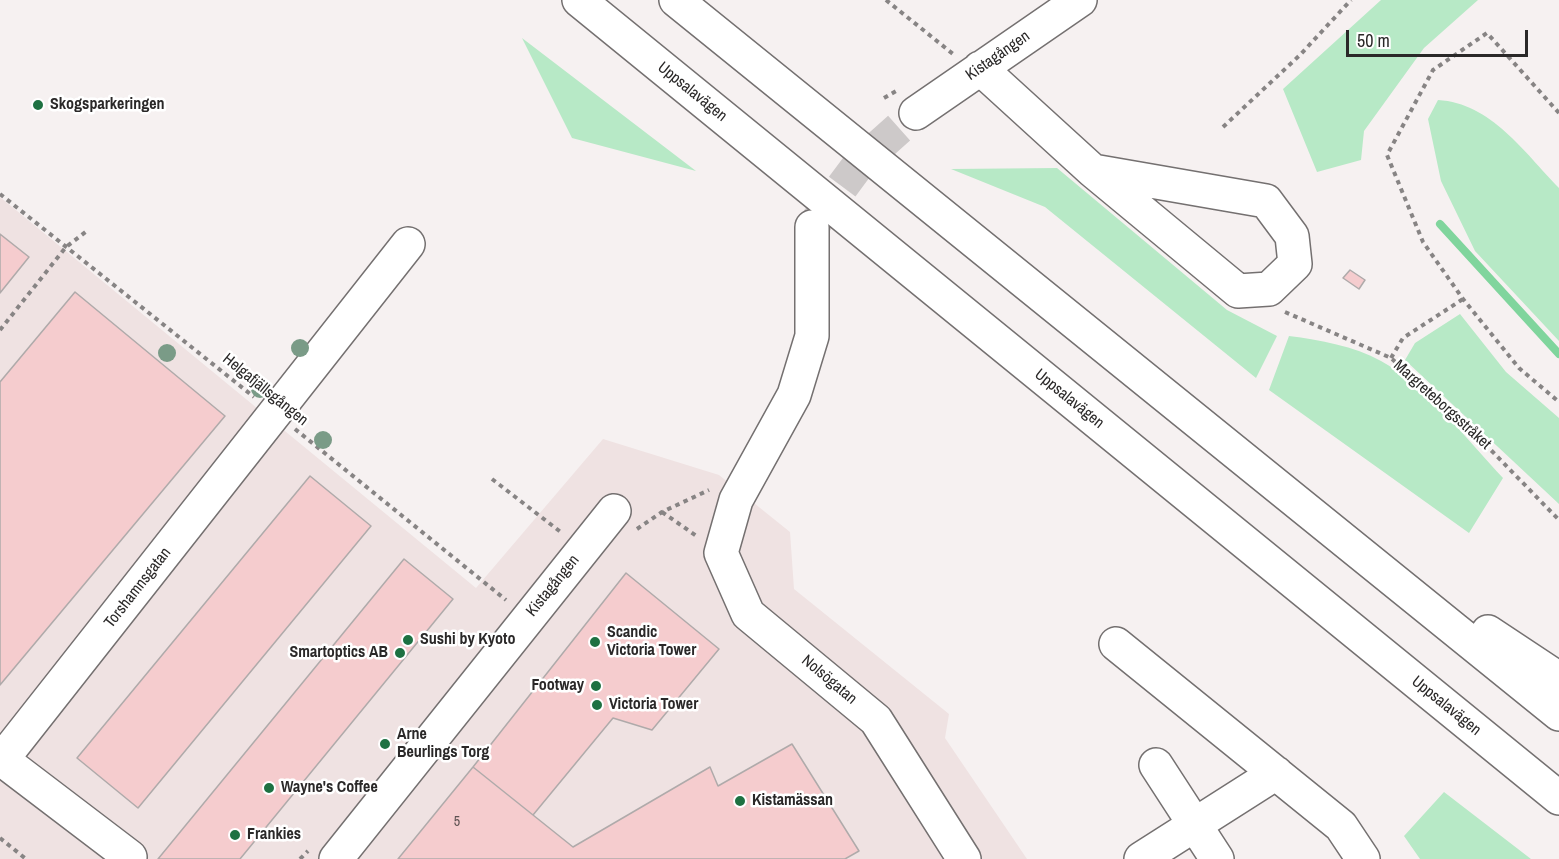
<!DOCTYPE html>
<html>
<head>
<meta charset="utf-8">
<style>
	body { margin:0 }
	#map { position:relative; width:1559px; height:859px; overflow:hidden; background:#f6f1f1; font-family:"Archivo Narrow",sans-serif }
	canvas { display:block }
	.scale { position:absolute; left:1346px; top:30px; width:182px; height:27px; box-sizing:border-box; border:3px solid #2a2828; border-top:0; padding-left:8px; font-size:18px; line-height:21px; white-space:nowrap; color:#2a2828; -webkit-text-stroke:4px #fff; paint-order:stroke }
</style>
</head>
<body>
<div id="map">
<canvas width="1559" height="859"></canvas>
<div class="scale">50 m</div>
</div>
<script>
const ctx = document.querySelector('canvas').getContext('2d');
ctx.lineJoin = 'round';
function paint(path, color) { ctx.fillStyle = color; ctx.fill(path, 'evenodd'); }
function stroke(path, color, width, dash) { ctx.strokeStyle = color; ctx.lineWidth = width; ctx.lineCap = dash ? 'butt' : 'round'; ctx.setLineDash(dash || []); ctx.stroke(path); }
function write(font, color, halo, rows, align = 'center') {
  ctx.font = font + ' "Archivo Narrow",sans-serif'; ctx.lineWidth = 5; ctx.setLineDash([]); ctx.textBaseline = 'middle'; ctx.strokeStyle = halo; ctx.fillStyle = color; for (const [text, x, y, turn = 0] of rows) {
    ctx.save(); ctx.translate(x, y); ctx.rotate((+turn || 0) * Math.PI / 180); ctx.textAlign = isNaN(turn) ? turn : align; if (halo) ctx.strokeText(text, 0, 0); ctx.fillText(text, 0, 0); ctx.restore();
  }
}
paint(new Path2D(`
	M0,197l476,391 127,-149 116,36 71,57 4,57 155,125 -4,24 82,121h-1027z`), '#efe2e2');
paint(new Path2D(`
	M1381,0h97l-54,48 -60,83 -3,29 -44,12 -34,-83z
	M522,38l174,133 -124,-33z
	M1438,100c53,3 86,52 121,88v153l-84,-90 -34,-70 -13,-62z
	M1057,168l170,142 50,26 -21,42 -211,-171 -94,-38z
	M1460,314l46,58 53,46v86l-154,-144 10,-17z
	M1289,336c31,4 65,10 92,25 43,23 88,81 122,117l-34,55 -200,-143z
	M1444,792l87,67h-111l-16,-23z`), '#b7e9c6');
stroke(new Path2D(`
	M1440,224l119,130`), '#80d59d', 8);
const building = new Path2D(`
	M0,234l29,23 -29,36z
	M1350,270l15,10 -6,9 -16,-11z
	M75,292l150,124 -225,269v-303z
	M310,476l61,50 -233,282 -61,-50z
	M404,559l49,40 -213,260h-82z
	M626,573l93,76 -67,81 -39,-12 -80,97 -60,-48z
	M792,744l67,107 -14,8h-447l75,-92 100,80 137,-80 8,19z`);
paint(building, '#f5ccce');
stroke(building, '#afaaaa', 1.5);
stroke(new Path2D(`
	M813,226l46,-62 57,-51`), '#cdc9c9', 33, [33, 16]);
const minor = new Path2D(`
	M980,68l113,103 145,120 31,-2 26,-25 -3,-28 -26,-35 -173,-30
	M916,113l164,-113
	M812,227v109l-18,59 -58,105 -15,53 27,61 128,106 88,139
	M1116,644l225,182 22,33
	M0,758l130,99
	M0,762l408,-518
	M1156,765l61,94
	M336,859l278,-348
	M1141,859l135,-86`);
const highway = new Path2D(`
	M579,0l980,798
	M676,0l883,714
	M1488,632l71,47`);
stroke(minor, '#747070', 36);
stroke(highway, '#747070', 36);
stroke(new Path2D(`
	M886,0l67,54
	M884,98l14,-8
	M1559,113l-72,-80 -54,37 -46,85 36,87 40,57 56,69 40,34
	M1223,127l77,-72 51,-55
	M0,194l254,203
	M1285,312l106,46 94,86 74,76
	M0,330l66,-83 22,-17
	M1391,358l12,-20 60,-39
	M295,429l211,171
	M492,479l70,54
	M662,512l36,25
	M637,529l25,-17 47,-22
	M0,838l26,21
	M300,859l8,-8`), '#878484', 4, [4.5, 4.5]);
stroke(minor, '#fff', 33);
stroke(highway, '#fff', 33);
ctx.fillStyle = '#7a9b87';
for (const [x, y] of [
	[300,348],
	[167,353],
	[260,389],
	[323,440]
]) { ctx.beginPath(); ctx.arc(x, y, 9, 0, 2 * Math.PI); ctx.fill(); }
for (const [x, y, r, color] of [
	[38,105,6,"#1e7142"],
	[408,640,6,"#1e7142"],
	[595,642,6,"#1e7142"],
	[400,653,6,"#1e7142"],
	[596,686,6,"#1e7142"],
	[597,705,6,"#1e7142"],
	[385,744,6,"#1e7142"],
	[269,788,6,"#1e7142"],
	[740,801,6,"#1e7142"],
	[235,835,6,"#1e7142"]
]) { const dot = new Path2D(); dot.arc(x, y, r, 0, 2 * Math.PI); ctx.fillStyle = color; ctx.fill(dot); stroke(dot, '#fff', 2); }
write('14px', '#5d5152', null, [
	["5",457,822]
]);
write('16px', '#2a2828', '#fff', [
	["Kistagången",998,56,-35],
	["Uppsalavägen",692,92,39],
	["Helgafjällsgången",265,390,39],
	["Uppsalavägen",1069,399,39],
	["Margreteborgsstråket",1442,405,42],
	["Kistagången",553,586,-51],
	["Torshamnsgatan",138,588,-52],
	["Nolsögatan",829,680,40],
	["Uppsalavägen",1446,706,39]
]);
write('bold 16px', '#2a2828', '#fff', [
	["Skogsparkeringen",50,105],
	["Scandic",607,633],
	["Victoria Tower",607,651],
	["Sushi by Kyoto",420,640],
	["Smartoptics AB",388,653,"right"],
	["Footway",584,686,"right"],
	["Victoria Tower",609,705],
	["Arne",397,735],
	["Beurlings Torg",397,753],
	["Wayne's Coffee",281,788],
	["Kistamässan",752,801],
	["Frankies",247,835]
], 'left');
</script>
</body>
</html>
